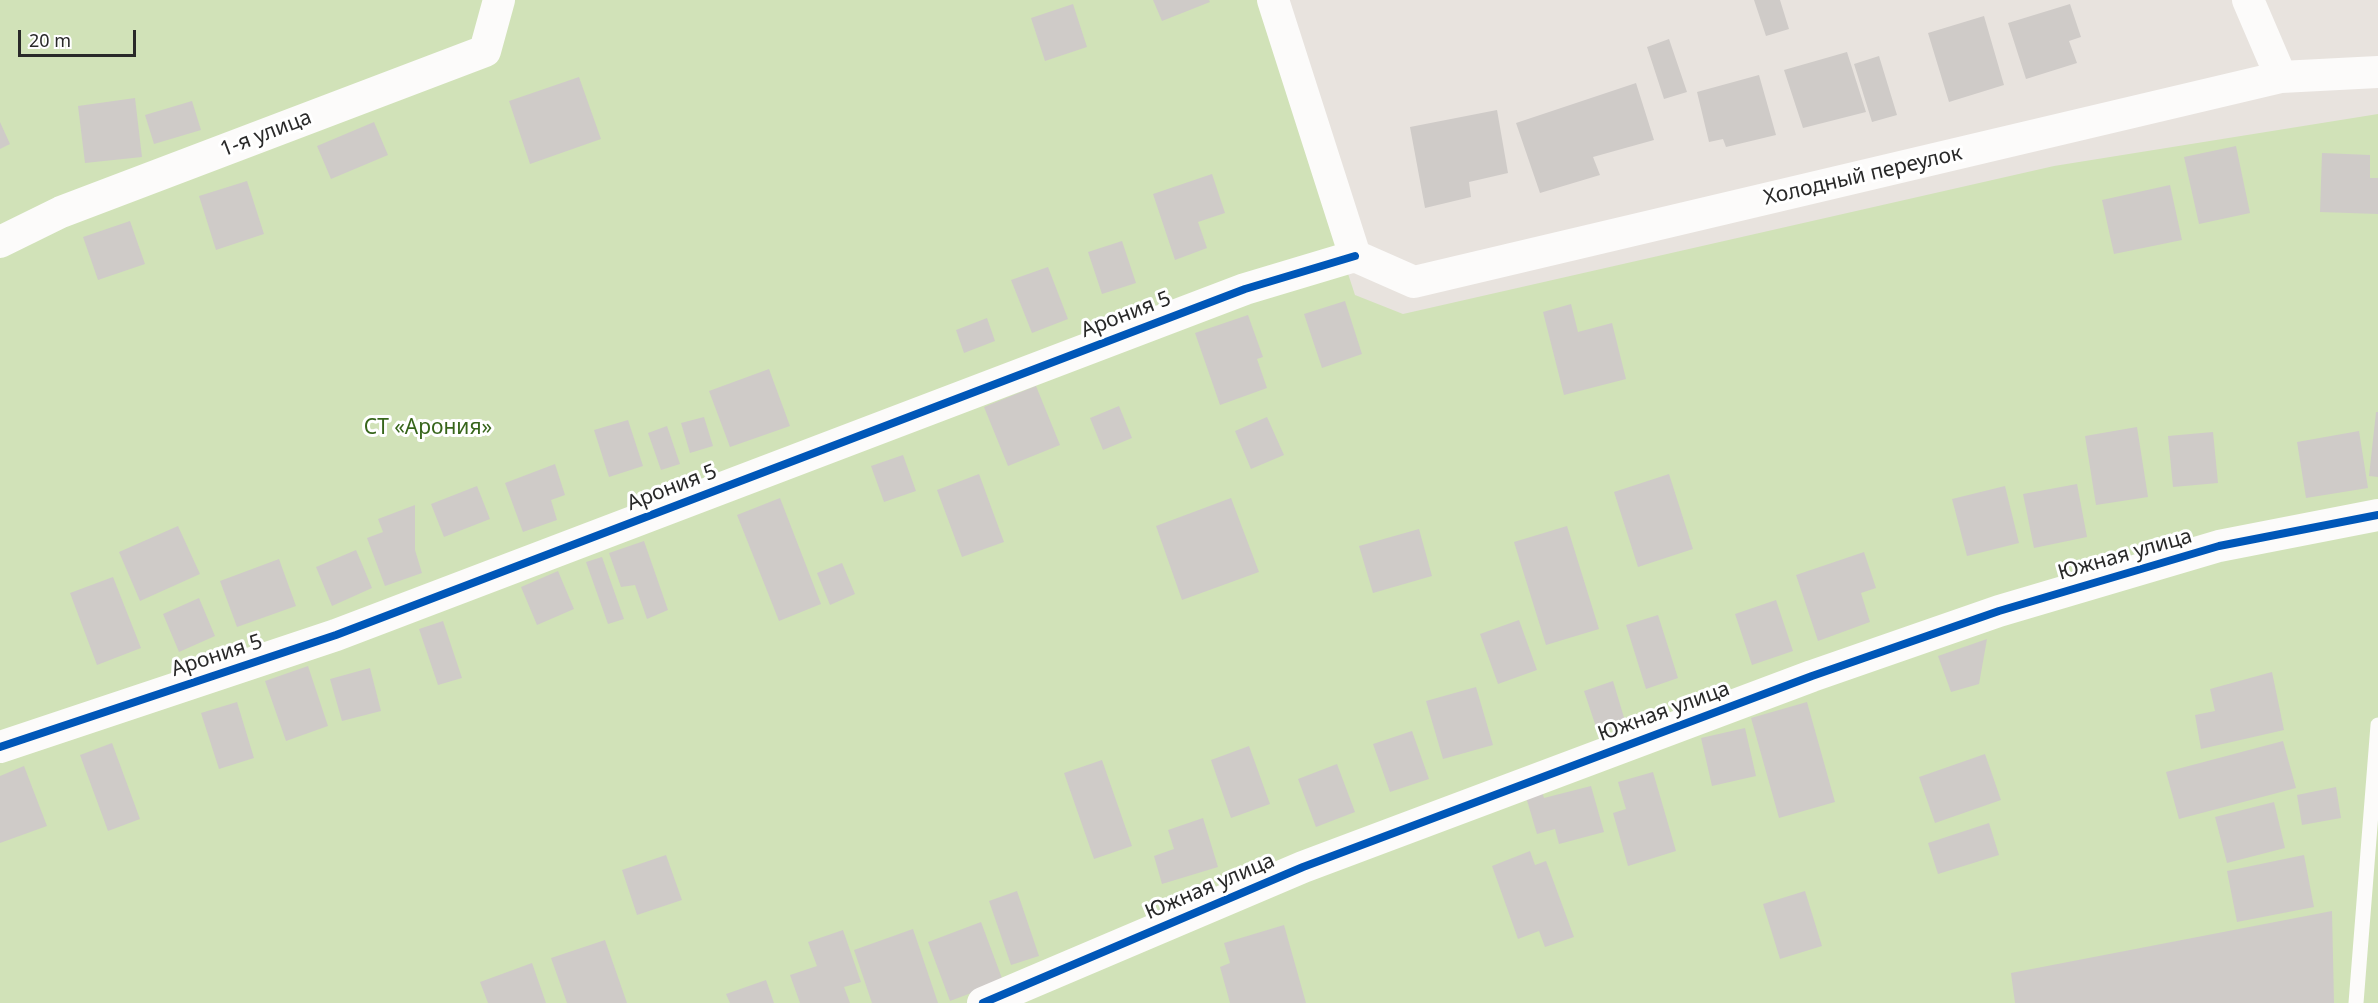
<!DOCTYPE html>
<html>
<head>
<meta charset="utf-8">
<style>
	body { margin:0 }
	#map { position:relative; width:2378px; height:1003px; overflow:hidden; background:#e8e3de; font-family:"Noto Sans",sans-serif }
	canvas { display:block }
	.scale { position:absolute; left:18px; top:30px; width:118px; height:27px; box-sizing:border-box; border:3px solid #292929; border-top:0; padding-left:8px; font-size:18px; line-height:21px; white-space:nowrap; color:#292929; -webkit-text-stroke:4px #fff; paint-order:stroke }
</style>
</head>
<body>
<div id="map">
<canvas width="2378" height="1003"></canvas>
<div class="scale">20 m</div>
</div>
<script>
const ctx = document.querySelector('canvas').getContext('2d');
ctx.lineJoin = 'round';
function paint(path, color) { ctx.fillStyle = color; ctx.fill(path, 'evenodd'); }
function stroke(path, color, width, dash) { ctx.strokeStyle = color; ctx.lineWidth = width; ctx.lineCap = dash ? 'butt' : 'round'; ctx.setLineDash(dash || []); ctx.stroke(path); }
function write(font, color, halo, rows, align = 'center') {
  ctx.font = font + ' "Noto Sans",sans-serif'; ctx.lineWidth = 6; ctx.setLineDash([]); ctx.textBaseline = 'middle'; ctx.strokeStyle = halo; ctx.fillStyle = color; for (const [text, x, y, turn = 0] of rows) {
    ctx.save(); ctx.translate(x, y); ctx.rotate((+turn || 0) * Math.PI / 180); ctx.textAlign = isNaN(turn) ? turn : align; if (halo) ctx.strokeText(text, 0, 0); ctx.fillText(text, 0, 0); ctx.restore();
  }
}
paint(new Path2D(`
	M0,0h1258l97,295 48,19 651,-148 324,-52v889h-2378z`), '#d1e2b8');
paint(new Path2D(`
	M1153,0h56l1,2 -48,19z
	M1754,0h26l9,29 -23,7z
	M1073,4l14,43 -42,14 -14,-43z
	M2070,4l11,33 -12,4 8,22 -51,16 -18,-56z
	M1984,16l20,69 -55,17 -21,-69z
	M1669,39l18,53 -23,7 -17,-52z
	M1847,52l19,60 -63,16 -19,-58z
	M1879,56l18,59 -25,7 -18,-58z
	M1759,75l17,60 -50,12 -3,-8 -14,3 -12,-50z
	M579,77l22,62 -71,25 -21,-63z
	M1636,83l18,57 -61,17 7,18 -60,18 -24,-70z
	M135,98l7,59 -57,6 -7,-57z
	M192,101l9,29 -47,14 -9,-29z
	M1497,110l11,63 -39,9 2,15 -46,11 -15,-81z
	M0,122l10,22 -10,5z
	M374,122l14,33 -57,24 -14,-33z
	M2236,146l14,67 -51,11 -15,-67z
	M2322,153l48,2v23h8v36l-58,-2z
	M1212,174l13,39 -27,9 9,26 -32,12 -22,-66z
	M247,181l17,53 -48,16 -17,-54z
	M2170,185l12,55 -68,14 -12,-54z
	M130,221l15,43 -47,16 -15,-43z
	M1122,241l14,42 -34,11 -14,-42z
	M1048,267l20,52 -36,14 -21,-53z
	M1345,301l17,53 -40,14 -18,-54z
	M1571,304l7,28 34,-9 14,56 -62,16 -21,-83z
	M1248,315l15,42 -6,2 10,29 -47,17 -25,-72z
	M987,318l8,23 -31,12 -8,-23z
	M769,369l21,57 -60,21 -21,-56z
	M1036,386l24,59 -52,21 -24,-59z
	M1119,406l13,32 -29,12 -13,-32z
	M2376,412h2v65l-9,-1z
	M704,417l9,29 -23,7 -9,-30z
	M1267,417l17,38 -33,14 -16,-38z
	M628,420l15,46 -34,11 -15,-47z
	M667,426l13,38 -19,6 -13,-37z
	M2137,427l11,70 -52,8 -11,-69z
	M2359,431l9,57 -62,10 -9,-56z
	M2213,432l5,51 -45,4 -5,-51z
	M903,455l13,36 -32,11 -13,-36z
	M555,464l10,31 -14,5 6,20 -34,12 -18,-49z
	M979,474l25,68 -42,15 -25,-67z
	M1669,474l24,75 -55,18 -24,-75z
	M2077,484l10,53 -53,11 -11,-54z
	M477,486l13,33 -46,18 -13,-33z
	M2005,486l14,57 -52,13 -15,-57z
	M780,498l41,106 -42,17 -42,-106z
	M1231,498l28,74 -77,28 -26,-74z
	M415,505v45l7,23 -37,13 -18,-48 16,-6 -5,-13z
	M178,526l22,48 -60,27 -21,-49z
	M1567,526l32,103 -53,16 -32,-103z
	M1419,529l13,47 -59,17 -14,-47z
	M644,541l24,69 -21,9 -12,-34 -14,2 -12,-34z
	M356,550l16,38 -40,18 -16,-39z
	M1864,552l12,36 -15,5 9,29 -52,19 -22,-66z
	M602,557l22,62 -16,5 -22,-62z
	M279,559l17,47 -59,21 -17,-46z
	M842,563l13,31 -25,11 -13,-32z
	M558,571l16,38 -37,16 -16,-38z
	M113,577l28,71 -44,17 -27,-72z
	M199,598l16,38 -36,16 -16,-38z
	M1776,600l17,51 -41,14 -17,-51z
	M1658,615l20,63 -32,11 -20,-64z
	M1519,620l18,50 -39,14 -18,-50z
	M443,621l19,57 -24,7 -19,-56z
	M1987,639l-8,45 -28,8 -13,-36z
	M308,666l20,60 -42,15 -21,-60z
	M370,668l11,43 -39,10 -12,-42z
	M2272,672l12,58 -83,19 -6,-34 20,-4 -5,-22z
	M1613,681l13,43 -28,9 -14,-42z
	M1476,687l17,58 -50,14 -17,-58z
	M237,702l17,56 -35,11 -18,-56z
	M1807,702l28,100 -56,16 -28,-100z
	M1745,728l11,48 -44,10 -11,-48z
	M1412,731l17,48 -39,13 -17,-48z
	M2283,741l13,47 -117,31 -13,-47z
	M112,743l28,76 -32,12 -28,-76z
	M1249,746l21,58 -39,14 -20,-58z
	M1985,754l16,46 -66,23 -16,-46z
	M1102,760l30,86 -38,13 -30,-86z
	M1337,764l18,48 -39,15 -18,-48z
	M24,766l23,60 -47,17v-67z
	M1653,772l23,79 -48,15 -15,-53 13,-4 -8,-27z
	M1591,786l13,46 -45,12 -4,-15 -18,5 -11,-37 16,-5 2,6z
	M2336,787l5,31 -39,7 -5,-30z
	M2274,802l11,46 -58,15 -12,-46z
	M1203,818l15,49 -56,17 -8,-28 20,-7 -6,-19z
	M1989,823l10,32 -61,19 -10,-31z
	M1530,851l5,14 11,-4 28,76 -29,10 -6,-16 -21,8 -26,-73z
	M666,855l16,45 -45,15 -15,-45z
	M2304,855l10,52 -77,15 -10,-51z
	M1017,891l22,65 -28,9 -22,-64z
	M1805,891l17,55 -42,13 -17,-55z
	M2332,911l2,92h-319l-4,-30z
	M981,922l22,59 -53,20 -22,-59z
	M1284,925l22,78h-76l-10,-36 10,-4 -6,-20z
	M913,929l25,74h-66l-18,-53z
	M843,930l18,52 -17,5 6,16h-50l-10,-28 27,-9 -9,-24z
	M605,940l22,63h-60l-16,-45z
	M532,963l14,40h-58l-8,-21z
	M766,980l8,23h-44l-4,-9z`), '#cfcbc8');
stroke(new Path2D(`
	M2356,1003l22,-278`), '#fcfbfa', 15);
stroke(new Path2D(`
	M1273,0l82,256
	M2248,0l33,77
	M0,242l61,-30 424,-161 14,-51
	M1355,256l59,26 867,-205 97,-5
	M0,747l336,-112 909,-346 110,-33
	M983,1003l320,-136 509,-191 187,-65 220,-65 159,-31`), '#fcfbfa', 32);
stroke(new Path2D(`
	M0,747l336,-112 909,-346 110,-33
	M983,1003l320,-136 509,-191 187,-65 220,-65 159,-31`), '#0057b8', 8);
write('21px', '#292929', '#fff', [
	["1-я улица",266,134,-21],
	["Холодный переулок",1863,176,-13],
	["Арония 5",1126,315,-21],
	["Арония 5",672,488,-21],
	["Южная улица",2125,555,-16],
	["Арония 5",217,656,-18],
	["Южная улица",1664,712,-20],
	["Южная улица",1210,887,-23]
]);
write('21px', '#37651b', '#fff', [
	["СТ «Арония»",428,428]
]);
</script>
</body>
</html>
